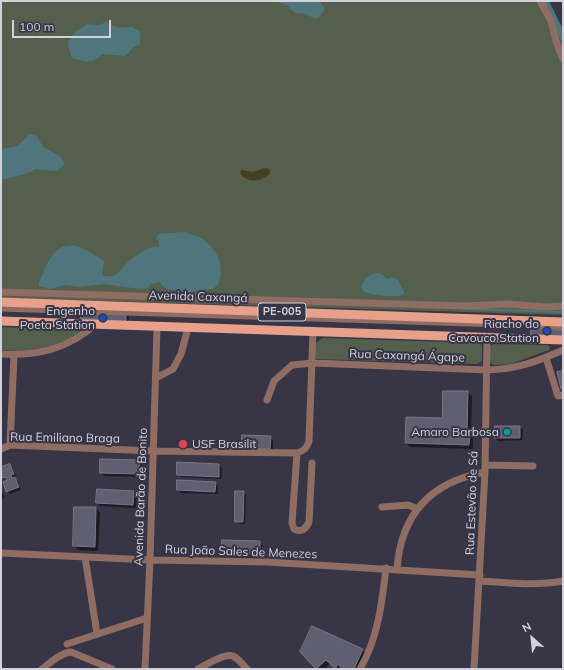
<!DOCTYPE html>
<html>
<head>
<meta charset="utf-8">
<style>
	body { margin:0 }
	#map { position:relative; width:564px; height:670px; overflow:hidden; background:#373546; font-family:Mulish,sans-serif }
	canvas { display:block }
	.frame { position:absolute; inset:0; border:2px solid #d2d1dc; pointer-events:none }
	.north { position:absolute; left:512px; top:618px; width:40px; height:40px; -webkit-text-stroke:3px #373546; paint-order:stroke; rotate:333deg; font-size:11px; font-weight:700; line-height:16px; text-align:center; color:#d2d1dc }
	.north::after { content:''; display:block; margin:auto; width:14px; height:18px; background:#d2d1dc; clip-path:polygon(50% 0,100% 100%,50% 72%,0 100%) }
	.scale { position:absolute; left:12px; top:20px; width:99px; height:18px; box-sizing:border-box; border:2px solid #d2d1dc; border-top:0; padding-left:5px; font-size:12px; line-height:14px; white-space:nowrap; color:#d2d1dc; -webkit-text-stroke:3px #373546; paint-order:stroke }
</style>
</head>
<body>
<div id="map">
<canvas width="564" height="670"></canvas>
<div class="frame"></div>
<div class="north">N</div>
<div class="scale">100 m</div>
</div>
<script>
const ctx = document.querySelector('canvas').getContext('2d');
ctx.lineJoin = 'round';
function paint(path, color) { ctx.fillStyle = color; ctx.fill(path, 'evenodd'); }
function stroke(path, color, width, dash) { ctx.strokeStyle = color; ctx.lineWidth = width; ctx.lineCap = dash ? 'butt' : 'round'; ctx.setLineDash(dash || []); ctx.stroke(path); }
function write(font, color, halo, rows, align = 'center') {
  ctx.font = font + ' Mulish,sans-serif'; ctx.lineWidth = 4; ctx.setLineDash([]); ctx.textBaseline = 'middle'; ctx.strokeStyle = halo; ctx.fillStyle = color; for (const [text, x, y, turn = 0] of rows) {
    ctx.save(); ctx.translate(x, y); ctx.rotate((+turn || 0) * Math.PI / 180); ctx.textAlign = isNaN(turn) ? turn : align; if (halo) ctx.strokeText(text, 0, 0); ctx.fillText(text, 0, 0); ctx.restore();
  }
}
paint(new Path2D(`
	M1,1h546l16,29v285l-562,-17z
	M1,327l82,3c-23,18 -54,22 -82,20z
	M323,338l156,5 2,1 1,2v15l-5,3 -161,-5c-2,-8 -2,-18 7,-21z
	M494,344l53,1 3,2 -1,3 -38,14 -17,1 -5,-3 1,-16z`), '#545f4d');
paint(new Path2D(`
	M264,168l5,1 1,4c-8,9 -23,11 -30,0l2,-3 11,2z`), '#483f1f');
paint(new Path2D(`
	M276,1h44v2l4,4v3l-4,7 -5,2 -9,-5 -11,-1 -7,-7z
	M106,22l12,6 14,-1 7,4 1,2v12c-9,1 -9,7 -15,11l-22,-2c-14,10 -14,9 -31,4l-3,-8 -1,-8 8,-11 12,-7 11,1z
	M30,134l7,2 6,11 17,9 5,8 -8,7 -21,-2 -11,5 -19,5h-5v-30l16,-3z
	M184,232c5,2 10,3 15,5 17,9 26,27 20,45 0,3 -4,5 -6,7l-15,1 -8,3 -22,-4 -5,-2 -3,-5 -10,2 -2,4 -8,1 -36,-5 -25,3 -13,-2 -17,4 -10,-3v-4c4,-7 5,-14 9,-20 16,-29 36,-14 56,-1l-2,14c2,1 6,2 9,1 8,-1 12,-10 17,-14 8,-6 21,-17 31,-15v-5l-3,-3 2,-5z
	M378,273l4,1 5,5 5,-2 6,3 6,12 -1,3c-12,3 -28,0 -39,-3l-3,-4c2,-9 8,-14 17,-15z`), '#4e767c');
paint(new Path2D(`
	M126,314l3,3 -1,7 -43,-2 -3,-3z
	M467,392l5,4 -1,40 2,3v10l-63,-2 -4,-4 37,-24z
	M520,427l3,3 -1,10 -24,1 -3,-3z
	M270,437l3,3v11l-27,-1 -3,-3z
	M140,461l3,3 -1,13 -38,-1 -3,-3z
	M178,463l41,2 3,3 -1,11 -40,-2 -3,-3z
	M10,465l3,3 3,9 -2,1 4,3 3,9 -11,4 -3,-3v-10l-4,-4 -2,-9z
	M215,483l3,3v8l-37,-1 -3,-3z
	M1,491l4,6 -4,3z
	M134,492l3,3 -1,13 -36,-2 -3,-3z
	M243,492l3,3 -1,29h-6l-3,-3z
	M96,508l4,5 -2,38 -20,-1 -4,-4z
	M259,542l3,3v12l-36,-1 -3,-3z
	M312,627l51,23 4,4 -7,15h-24l-6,-6 -5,6h-8l-16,-17z`), '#0007');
stroke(new Path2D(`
	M467,309l96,3`), '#4e767c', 2);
stroke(new Path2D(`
	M545,1l18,36`), '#4e767c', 7);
const building = new Path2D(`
	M81,311l45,2v8l-45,-2z
	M531,327h32v9l-32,-1z
	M563,371v18h-2l-4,-17z
	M443,391h25l-1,43h3l-1,11 -64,-2 1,-26 36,1z
	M495,426h25v12h-26z
	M242,435l29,1 -1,13 -28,-1z
	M100,459l40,1 -1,14 -39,-1z
	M177,462l42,2v13l-42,-2z
	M10,464l4,10 -3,1 1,3 3,-1 4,10 -13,5 -3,-10 4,-2 -2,-3 -3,1 -1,-11z
	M177,480l39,2 -1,10 -38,-2z
	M97,489l37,2 -1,14 -37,-2z
	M235,491h9l-1,31h-8z
	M74,507h22l-1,40 -22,-1z
	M222,540l38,1v13h-38z
	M312,626l51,23 -9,20h-12l-4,-5 -3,5 -9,-9 -10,9 -16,-17z`);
paint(building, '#605e71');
stroke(building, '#78768a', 1);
stroke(new Path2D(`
	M540,1l11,20 5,20 7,18
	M1,292l464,14 43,-2 37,3 18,-1
	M1,308l500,16
	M529,325l34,2
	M1,354c37,2 67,-5 95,-30
	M546,358l12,38 5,-1
	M156,378l17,-9 8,-15 7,-26
	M267,400l7,-19 18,-16 21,-2 174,7c30,-1 49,-8 76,-20
	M10,445l4,-90
	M1,449l9,-4 143,6 144,2c7,-2 10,-5 12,-12l4,-109
	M297,453l-5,70 2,6c7,4 12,0 15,-7l3,-59
	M485,465l48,1
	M382,507l26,-2 10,4
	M1,553l149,7 117,2 213,13
	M85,557l12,77
	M397,569c4,-55 34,-87 88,-97
	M480,581c27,2 56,5 83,0
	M67,644l80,-26
	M42,669c8,-6 18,-16 29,-17l41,17
	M145,669l5,-109 7,-233
	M198,669c8,-4 26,-16 35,-13 6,3 10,9 14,13
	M360,669c18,-31 22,-66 26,-101
	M474,669l11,-197 2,-134`), '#906d63', 7);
stroke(new Path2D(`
	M1,302l562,20
	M1,321l562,19`), '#e7a18b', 9);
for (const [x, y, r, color] of [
	[103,318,4,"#1a4fb4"],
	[547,331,4,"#1a4fb4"],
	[507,432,4,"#0f9aa8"],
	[183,444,5,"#e0444e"]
]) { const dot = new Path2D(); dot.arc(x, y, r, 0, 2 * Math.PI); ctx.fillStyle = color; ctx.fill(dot); stroke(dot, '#373546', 1.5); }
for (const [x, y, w] of [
	[282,312,48]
]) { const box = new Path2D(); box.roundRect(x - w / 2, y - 9, w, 18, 3); ctx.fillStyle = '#373546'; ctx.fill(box); stroke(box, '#d2d1dc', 1); }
write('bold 11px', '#d2d1dc', null, [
	["PE-005",282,312]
]);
write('12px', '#d2d1dc', '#373546', [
	["Avenida Caxangá",198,297,2],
	["Rua Caxangá Ágape",407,356,2],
	["Rua Emiliano Braga",65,438,1],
	["Avenida Barão de Bonito",141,497,-88],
	["Rua Estevão de Sá",472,503,-88],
	["Rua João Sales de Menezes",241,552,2]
]);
write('12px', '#d2d1dc', '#373546', [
	["Engenho",95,311],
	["Poeta Station",95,325],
	["Riacho do",539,324],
	["Cavouco Station",539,338],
	["Amaro Barbosa",499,432],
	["USF Brasilit",192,444,"left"]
], 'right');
</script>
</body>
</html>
